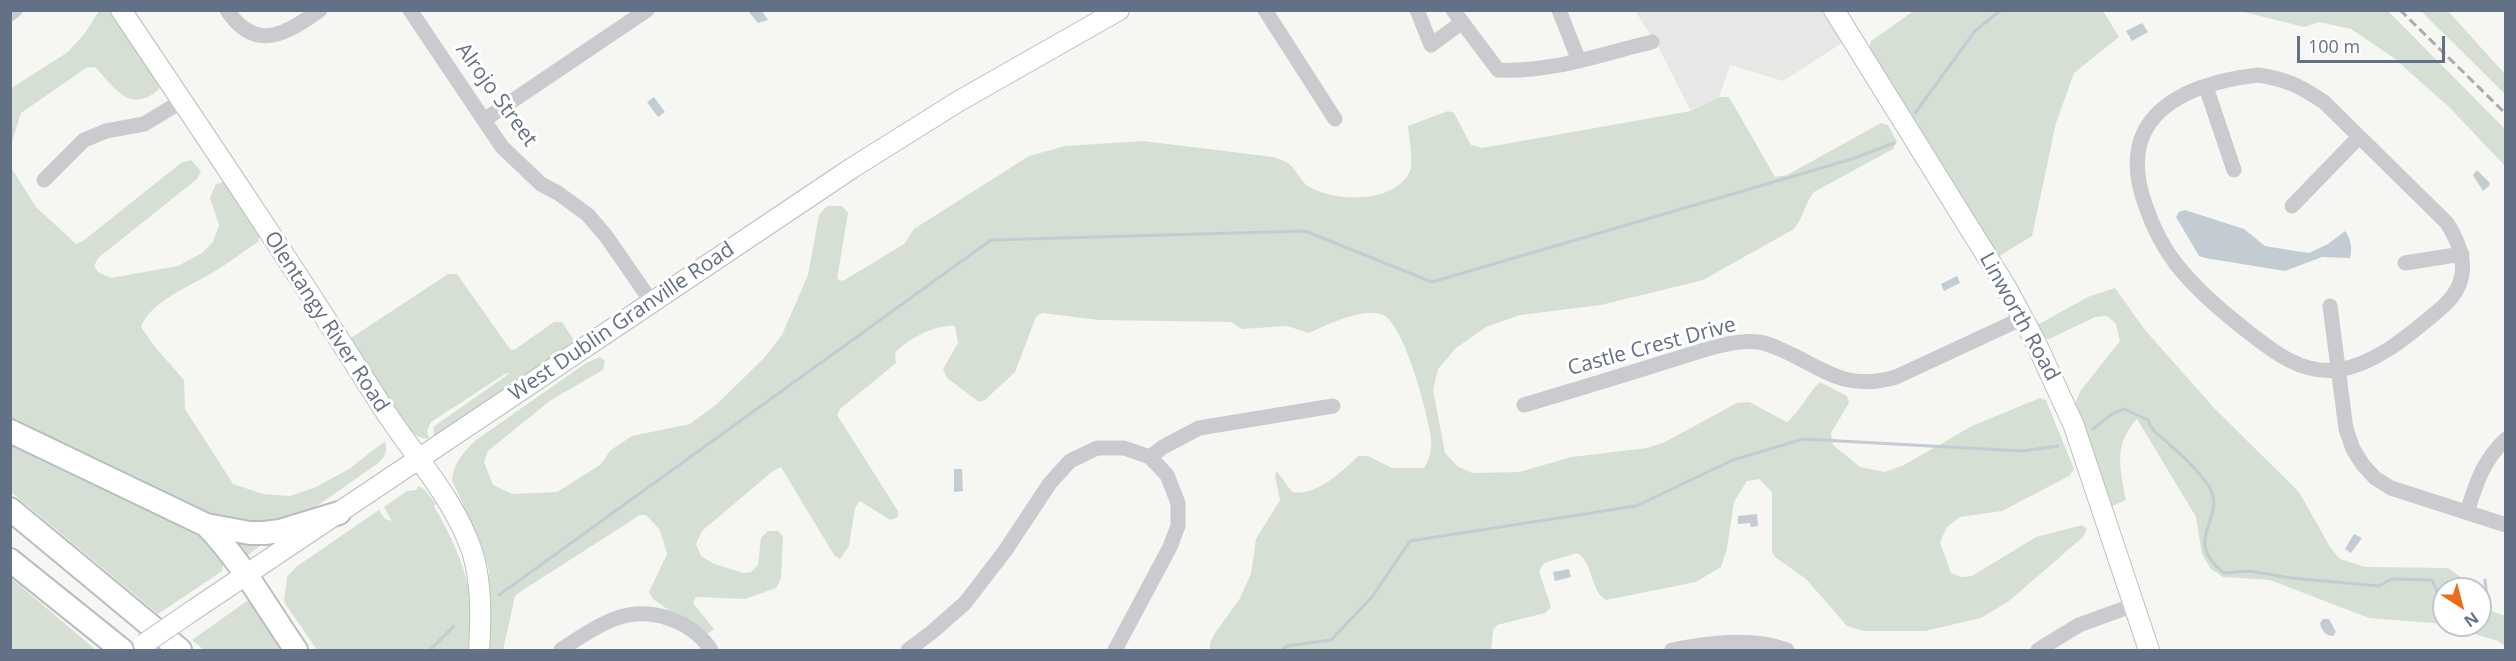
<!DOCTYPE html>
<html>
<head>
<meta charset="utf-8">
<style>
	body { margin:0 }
	#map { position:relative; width:2516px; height:661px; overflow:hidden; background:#f6f7f3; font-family:"Open Sans",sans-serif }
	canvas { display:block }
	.frame { position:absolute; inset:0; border:12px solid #637186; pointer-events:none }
	.north { position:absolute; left:2432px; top:577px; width:60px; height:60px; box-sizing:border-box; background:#fff; border:2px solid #c1c6cf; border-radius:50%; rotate:144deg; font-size:16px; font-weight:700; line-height:24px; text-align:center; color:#637186 }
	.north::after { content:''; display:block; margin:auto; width:21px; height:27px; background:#ef6b1a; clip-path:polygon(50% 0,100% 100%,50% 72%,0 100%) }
	.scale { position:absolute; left:2297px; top:36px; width:148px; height:27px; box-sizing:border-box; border:3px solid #637186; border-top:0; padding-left:8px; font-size:18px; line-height:21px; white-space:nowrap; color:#637186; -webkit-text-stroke:4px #fff; paint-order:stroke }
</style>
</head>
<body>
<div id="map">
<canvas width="2516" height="661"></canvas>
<div class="frame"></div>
<div class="north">N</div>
<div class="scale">100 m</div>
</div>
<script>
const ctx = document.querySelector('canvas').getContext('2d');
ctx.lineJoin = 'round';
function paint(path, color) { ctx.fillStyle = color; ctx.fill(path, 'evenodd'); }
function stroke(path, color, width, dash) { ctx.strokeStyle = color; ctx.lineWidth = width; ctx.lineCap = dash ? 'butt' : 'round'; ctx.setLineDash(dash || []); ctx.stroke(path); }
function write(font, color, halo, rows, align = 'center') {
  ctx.font = font + ' "Open Sans",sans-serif'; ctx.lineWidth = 6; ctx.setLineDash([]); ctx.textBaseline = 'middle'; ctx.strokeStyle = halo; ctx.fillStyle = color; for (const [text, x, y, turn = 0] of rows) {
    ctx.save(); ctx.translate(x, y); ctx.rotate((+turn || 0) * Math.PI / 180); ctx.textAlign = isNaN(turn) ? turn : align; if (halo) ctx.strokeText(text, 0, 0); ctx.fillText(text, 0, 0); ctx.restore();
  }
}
paint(new Path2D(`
	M1635,11h198l17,27 -67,43 -53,-16 -11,32 -28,14 -33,-65z`), '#e7e7e6');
paint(new Path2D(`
	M1915,10l188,1 16,26 -45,36 -18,50 -24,113 -36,22 -127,-209 2,-8z
	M99,11h14l47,66 -1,12c-29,26 -44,-1 -64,-22l-9,1 -65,45 -10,32 -1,-56 58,-37 17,-19z
	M2240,11h148l117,118v37l-56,-59 -55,-49 -43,-29 -32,-7 -15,5z
	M2421,11h27l57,63v20z
	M1719,97h10l46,80 12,-2 94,-52 7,2 9,17 -4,7 -79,43c-9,11 -11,26 -20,37l-91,51 -102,25 -81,10 -34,12 -30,21 -18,21 -5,21 12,63 12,13 15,7 47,-1 53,-15 75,-9 18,-6 72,-39 12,-1 38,20c14,-11 20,-28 33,-40l27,14 2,7 -18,30 2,12 27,22 25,5 19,-7 68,-39 68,-28 6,2 28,69 -5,7 -67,35 -42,6 -13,10 -7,15 11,31 10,4 11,-1 64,-39 46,-12 5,4 -4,8 -74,64 -28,17 -56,13h-61l-17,-5 -41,-47 -31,-22 -3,-5v-60l-13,-13 -12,2 -13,21 -7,46 -6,19 -25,15 -90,18c-17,-10 -12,-38 -29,-47l-33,10 -5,8 12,36 -6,6 -48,12 -4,6 -2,19h-281v-7l5,-10 24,-33 12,-26 5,-35 24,-39 -5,-24 2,-5 15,21c23,5 50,-20 66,-36h10l24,12h32c6,-9 8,-19 7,-30 -3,-24 -27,-114 -48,-123 -18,-9 -57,10 -74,18l-22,-7 -45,3 -11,-7 -132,-2 -57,-7 -6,4 -21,55 -30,28 -6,2 -32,-24 -4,-9 15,-26 -3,-17c-20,-2 -47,13 -60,27l1,10 -56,46 -3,6 61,96v6l-8,3 -30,-19 -5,7 -6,38 -9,13 -6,-4 -53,-88 -8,4 -71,60 -6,13 5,12 13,8 30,9 7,-1 7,-7 3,-27 7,-7h10l5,5 -2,42 -5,10 -31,11 -49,-2 -3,6 21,26 -5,4h-8l-48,-34 -4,-7 18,-38 -7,-24 -14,-15h-6l-120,77 -5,4 -12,54h-13l-1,-79 -7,-24 -30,-67c2,-18 12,-28 24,-40l110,-77 14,-6 5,4 -2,9 -52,30 -63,51 -4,11 9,23 19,9 45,-2 43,-27 11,-15 21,-14 58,-12 27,-20 47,-46 18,-23 26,-60 11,-60 8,-9h15l6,7 -11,66 6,2 61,-37 10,-15 115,-73 36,-10 78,-5 130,16c6,2 13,4 17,8 7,6 11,16 18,21 26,17 92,18 103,-18 2,-9 -2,-32 -3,-42l40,-15 6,2 17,32 11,3 209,-37z
	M191,160l10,11 -4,8 -99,79 -4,8 4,6 13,6 67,-12 24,-13 11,-11 6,-17 -9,-27 6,-14 9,-3 35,54 -2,7c-14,9 -28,20 -43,29 -22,14 -65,30 -74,56l14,20 29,33 1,29 48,75 30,10 27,2 26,-9 33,-18 36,-28c3,11 0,16 -8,23l-80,56 -12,4 -68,-4 -33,-18 -173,-76 -1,-260 26,41 40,37 7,-3 98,-78z
	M448,274h9l53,75 4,1 40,-28h8l13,20 -141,94 -1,-9 77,-54 -5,1 -74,48 -4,9 2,8c-11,-1 -15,-4 -23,-13l-56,-82 1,-6z
	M2115,288l30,42 70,79 84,83 31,55 10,12 25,8 83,1 15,11 5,10h-24v35l-75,-6 -99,-38 -47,-3 -12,-8 -9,-15 -6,-37 -59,-98c-24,26 -17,49 -11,81l-18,8 -34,-103 7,-15 39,-49 -4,-17 -9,-8 -12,1 -46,22 -7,-1 -4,-9 1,-5 49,-27z
	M10,439l177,87c15,10 31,22 36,39l-1,6 -64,43 -147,-122z
	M418,486l6,3 12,15 -2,2c19,33 38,73 38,112 0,10 -2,22 -4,32h-151l-33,-48 3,-25 9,-10 83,-57 6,9 7,2 -8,-14 23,-16 9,-1z
	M228,534l41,6 -27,19z
	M11,578l85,72h-83l-3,-2z
	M247,601l7,1 35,48h-85l-12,-10z
	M2480,607l25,9v30l-7,-5 -52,-16h34z`), '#d6dfd3');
paint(new Path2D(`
	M748,11h14l6,9 -10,3z
	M2142,23l6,9 -16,9 -6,-10z
	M654,97l11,15 -7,5 -11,-15z
	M2477,170l13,13 -1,3 -6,5 -10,-16z
	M2185,210l59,19 21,17 30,5 14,2 19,-9 17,-13c5,6 8,19 5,27l-28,-1 -37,14 -80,-13 -6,-2 -23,-39 3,-5z
	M1957,276l3,7 -16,8 -3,-7z
	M954,469h8l1,22 -9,1z
	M1757,514l1,12 -7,1 -1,-4 -12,1v-8z
	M2354,534l8,4 -11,15 -6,-4z
	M1569,569l2,8 -16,4 -2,-9z
	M2323,619h6l7,13 -3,4c-7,0 -12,-6 -13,-13z`), '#c3ccd3');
stroke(new Path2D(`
	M1915,113l60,-82 26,-21
	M2093,429l19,-15 12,-5 24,11c4,12 11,15 21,24 13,11 29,27 39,41 22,33 -29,53 16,88l26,-2 41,7 88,8 13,-7 40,1 12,27
	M499,595l492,-355 314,-9 127,51 420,-123 42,-16
	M2480,623l9,-8 -4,-35
	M430,650l24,-24
	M1282,650l5,-4 44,-6 41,-43 38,-56 226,-35 97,-46 70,-21 219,12 36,-5`), '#c3ccd3', 3);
const major = new Path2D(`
	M121,10c88,131 176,262 260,395 31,49 72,91 91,146 10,32 9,67 7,99
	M1834,10l172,277 30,56 38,83 75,224
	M192,611l660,-443 107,-67 160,-91`);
const highway = new Path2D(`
	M10,431l196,94 44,8h15l15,-2 59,-18
	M10,509l170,141
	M206,525c35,36 61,83 90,125
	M10,560l112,90`);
stroke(major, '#bbbec2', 22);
stroke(highway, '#babdc0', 26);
stroke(new Path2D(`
	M227,10c29,44 60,23 93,0
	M410,10l92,137 39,37 17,9 30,22 18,21 45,65
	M1265,10l70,109
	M1417,10l14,35 30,-22
	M1453,10l45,60c52,3 103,-16 154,-28
	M1559,10l20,51
	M10,14l5,-4
	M2258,75c28,4 42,11 66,27l123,121c20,32 24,61 -8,87 -29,24 -62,54 -101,60 -38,5 -68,-21 -96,-43 -23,-18 -47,-39 -66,-63 -13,-17 -24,-39 -31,-60 -31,-88 37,-120 113,-129z
	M2206,87l28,83
	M484,120l163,-110
	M44,180l40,-40 22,-9 38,-7 38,-23
	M2292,206l67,-69
	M2405,263l57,-9
	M2330,306l16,123 7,20 10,16 12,13 16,10 115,37
	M1524,405c47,-14 94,-28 141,-43 29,-8 63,-23 94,-20 12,2 23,8 34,13 38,20 59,35 103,22l127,-59
	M1150,457l13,-10 36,-19 134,-22
	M2467,512c9,-28 16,-52 39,-73
	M561,650c17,-12 36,-25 56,-32 34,-12 75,3 94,32
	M908,650l24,-18 33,-29 40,-52 45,-68 20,-22 27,-13h27l26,9 17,18 11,28v23l-8,21 -55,103
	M1672,650c36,-7 80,-13 115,0
	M2038,650l41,-25 55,-20`), '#c9cbcf', 15);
stroke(major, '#fff', 20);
stroke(highway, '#fff', 22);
stroke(new Path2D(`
	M2400,10l106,104`), '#a8acb3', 3, [9, 4.5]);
const majorBridge = new Path2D(`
	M144,644l48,-33`);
stroke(majorBridge, '#bbbec2', 22, []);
stroke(majorBridge, '#fff', 20);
write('21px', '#637186', '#fff', [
	["Alrojo Street",496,95,54],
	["Linworth Road",2019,317,61],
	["Olentangy River Road",326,322,57],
	["West Dublin Granville Road",622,322,-34],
	["Castle Crest Drive",1652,347,-15]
]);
</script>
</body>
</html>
